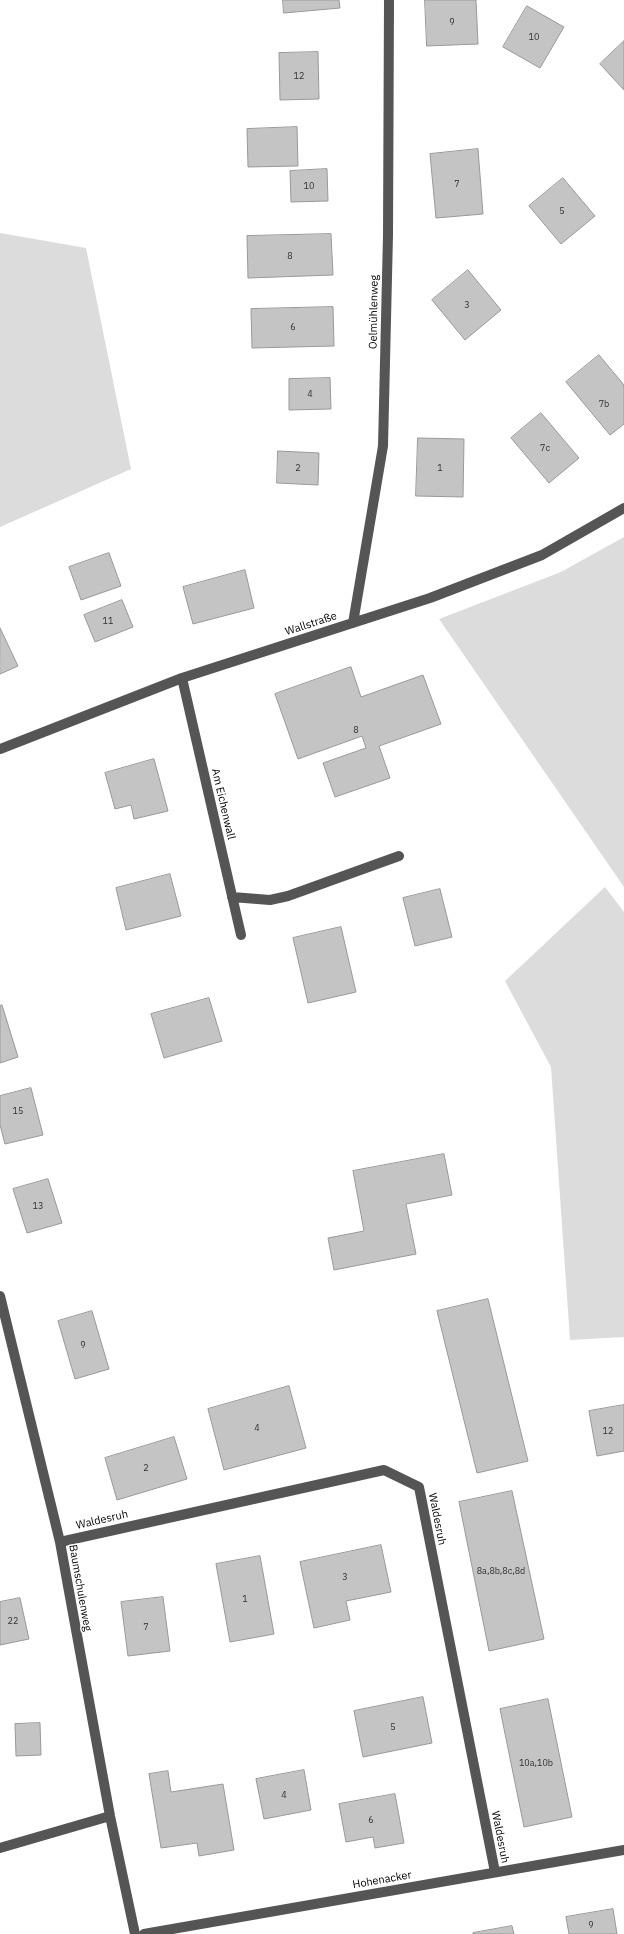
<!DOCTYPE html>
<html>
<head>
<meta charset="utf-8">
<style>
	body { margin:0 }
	canvas { display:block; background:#fff }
</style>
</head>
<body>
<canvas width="624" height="1934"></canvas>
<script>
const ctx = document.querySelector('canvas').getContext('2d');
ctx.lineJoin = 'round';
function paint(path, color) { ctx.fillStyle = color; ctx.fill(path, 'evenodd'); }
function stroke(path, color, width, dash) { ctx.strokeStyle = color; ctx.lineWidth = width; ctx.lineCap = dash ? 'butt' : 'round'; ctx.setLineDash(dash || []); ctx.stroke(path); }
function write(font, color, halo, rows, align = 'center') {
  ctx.font = font + ' "IBM Plex Sans",sans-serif'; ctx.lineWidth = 3; ctx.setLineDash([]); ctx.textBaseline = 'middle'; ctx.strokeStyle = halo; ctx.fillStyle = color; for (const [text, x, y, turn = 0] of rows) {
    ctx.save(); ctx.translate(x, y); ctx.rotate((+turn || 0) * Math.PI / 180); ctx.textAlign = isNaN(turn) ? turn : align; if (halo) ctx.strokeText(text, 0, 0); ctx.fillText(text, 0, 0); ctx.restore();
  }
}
paint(new Path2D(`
	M0,233l86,15 45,221 -131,58z
	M624,537v350l-185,-268 122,-47z
	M605,887l19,25v425l-54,3 -19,-273 -46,-86z`), '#dcdcdc');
const building = new Path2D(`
	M283,0h56l1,8 -56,5z
	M425,0h51l2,44 -51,2z
	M527,6l37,21 -24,41 -37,-21z
	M624,41v49l-24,-26z
	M318,52l1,47 -39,1 -1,-47z
	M297,127l1,39 -50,1 -1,-38z
	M478,149l5,65 -47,4 -6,-64z
	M327,169l1,32 -37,1 -1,-31z
	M563,178l32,38 -34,28 -32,-38z
	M331,234l2,41 -85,3 -1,-42z
	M468,270l33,40 -36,30 -33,-40z
	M333,307l1,39 -82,2 -1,-39z
	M599,355l25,30v39l-14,11 -44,-53z
	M330,378l1,31 -42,1v-31z
	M541,413l38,45 -30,25 -38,-45z
	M418,438l46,1 -1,58 -47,-1z
	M278,451l41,2 -1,32 -41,-2z
	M109,553l12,33 -40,14 -12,-33z
	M245,570l9,38 -61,16 -10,-37z
	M122,600l11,27 -38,15 -11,-27z
	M0,628l18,38 -18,8z
	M351,667l10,30 62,-22 18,49 -62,22 11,32 -55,19 -12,-34 43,-15 -4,-12 -64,23 -23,-65z
	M154,759l14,52 -34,8 -3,-14 -16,4 -10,-36z
	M170,874l11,42 -55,14 -10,-42z
	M440,889l12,48 -37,9 -12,-48z
	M341,927l15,65 -48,11 -15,-65z
	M209,998l13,43 -58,17 -13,-44z
	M2,1005l16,52 -18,6v-57z
	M31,1088l12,47 -38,9 -5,-19v-29z
	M444,1154l8,41 -46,9 10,50 -82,16 -6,-32 36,-7 -11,-60z
	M48,1179l14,44 -35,10 -14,-44z
	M488,1299l40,162 -51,12 -40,-162z
	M92,1311l17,58 -34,10 -17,-58z
	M289,1386l17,62 -82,22 -16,-61z
	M624,1405v46l-27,5 -8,-45z
	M174,1437l13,42 -70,21 -12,-42z
	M512,1491l32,148 -55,12 -30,-149z
	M381,1545l10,47 -45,9 4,19 -36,8 -14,-66z
	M260,1556l14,78 -44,8 -14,-78z
	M163,1597l7,54 -42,5 -7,-54z
	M20,1598l9,41 -29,6v-43z
	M423,1697l9,46 -69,14 -9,-46z
	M548,1699l24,118 -48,10 -24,-118z
	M40,1723l1,32 -25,1 -1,-32z
	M304,1770l7,40 -47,9 -8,-40z
	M168,1771l3,21 52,-8 11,66 -35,6 -2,-13 -36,5 -12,-74z
	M395,1794l9,49 -29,5 -2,-11 -27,5 -7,-38z
	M613,1909l4,25h-48l-3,-17z
	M512,1926l2,8h-41v-1z`);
paint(building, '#c4c4c4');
stroke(building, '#999', 1);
stroke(new Path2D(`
	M353,623l30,-177 5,-211 1,-235
	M182,678l59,257
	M0,749l182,-71 248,-80 112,-43 82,-47
	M232,897l38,3 18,-4 111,-40
	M0,1296l60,246 50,274 25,118
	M60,1542l324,-72 35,17 76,385
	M0,1848l110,-32
	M144,1934l480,-84`), '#555', 10);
write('9px', '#313131', null, [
	["9",452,22],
	["10",534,37],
	["12",299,76],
	["7",457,184],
	["10",309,186],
	["5",562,211],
	["8",290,256],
	["3",467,305],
	["6",293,327],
	["4",310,394],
	["7b",604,404],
	["7c",545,448],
	["2",298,468],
	["1",440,468],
	["11",108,621],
	["8",356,730],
	["15",18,1111],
	["13",38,1206],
	["9",83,1345],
	["4",257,1428],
	["12",608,1431],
	["2",146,1468],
	["8a,8b,8c,8d",501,1571],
	["3",345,1577],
	["1",245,1599],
	["22",13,1621],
	["7",146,1627],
	["5",393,1727],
	["10a,10b",536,1763],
	["4",284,1795],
	["6",371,1820],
	["9",591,1925]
]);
write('11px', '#000', '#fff', [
	["Oelmühlenweg",374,312,-89],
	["Wallstraße",311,624,-18],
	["Am Eichenwall",223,804,77],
	["Waldesruh",437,1519,79],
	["Waldesruh",102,1520,-13],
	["Baumschulenweg",80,1588,80],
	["Waldesruh",500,1837,79],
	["Hohenacker",382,1880,-10]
]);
</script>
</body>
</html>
